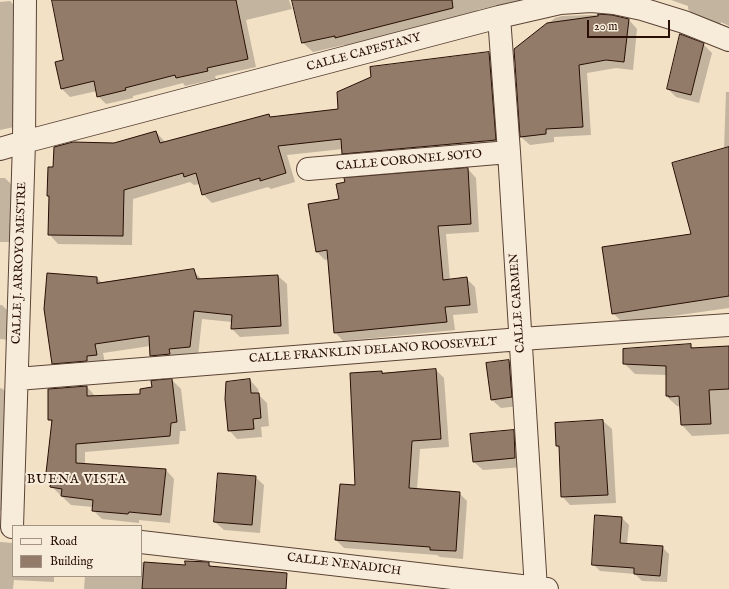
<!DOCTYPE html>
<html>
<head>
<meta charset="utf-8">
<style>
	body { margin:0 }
	#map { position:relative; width:729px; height:589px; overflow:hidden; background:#f3e1c6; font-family:"IM FELL English",serif }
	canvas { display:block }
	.legend { position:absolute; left:12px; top:525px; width:130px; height:52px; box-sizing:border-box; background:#f7ecda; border:1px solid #a49385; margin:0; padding:5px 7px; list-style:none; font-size:12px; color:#280e05 }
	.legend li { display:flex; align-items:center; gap:8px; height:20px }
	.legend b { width:20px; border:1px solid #a49385 }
	.scale { position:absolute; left:587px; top:20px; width:83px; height:18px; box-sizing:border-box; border:2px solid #280e05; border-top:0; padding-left:5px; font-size:12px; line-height:14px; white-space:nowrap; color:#280e05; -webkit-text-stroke:3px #f7ecda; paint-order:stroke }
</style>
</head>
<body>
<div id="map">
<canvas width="729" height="589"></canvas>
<ul class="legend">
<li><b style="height:5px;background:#f7ecda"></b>Road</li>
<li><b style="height:11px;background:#927c69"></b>Building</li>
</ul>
<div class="scale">20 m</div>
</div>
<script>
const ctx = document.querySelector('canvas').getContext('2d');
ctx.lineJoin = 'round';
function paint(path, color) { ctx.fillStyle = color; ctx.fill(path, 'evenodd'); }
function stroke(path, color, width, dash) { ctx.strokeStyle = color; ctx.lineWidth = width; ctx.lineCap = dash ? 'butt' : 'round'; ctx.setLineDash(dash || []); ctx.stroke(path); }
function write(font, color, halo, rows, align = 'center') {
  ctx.font = font + ' "IM FELL English",serif'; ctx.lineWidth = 4; ctx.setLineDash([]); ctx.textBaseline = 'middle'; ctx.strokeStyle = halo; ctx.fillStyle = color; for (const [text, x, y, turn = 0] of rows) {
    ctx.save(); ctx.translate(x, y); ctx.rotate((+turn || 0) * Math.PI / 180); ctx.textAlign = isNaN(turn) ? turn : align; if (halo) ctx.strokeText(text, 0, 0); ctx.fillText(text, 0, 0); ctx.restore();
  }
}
paint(new Path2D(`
	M53,0h236l3,9 -46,11 10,47 -41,9 1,3 -31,7 -2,-3 -50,13v2l-27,6 -8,-8 -1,-5 -27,6 -8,-8 -6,-26 8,-2z
	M293,0h248l-20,5 -4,-4 -40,9 1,2 -39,9v2l-94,23 -1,-1 -31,7 -10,-9z
	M671,0h58v26l-8,-4 -2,5 -22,-8 -9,-10v-3z
	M10,1l9,9v116l-19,4v-128z
	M591,15l21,1 17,4 8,9 -4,41 -17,-2 -29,5 4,62 -37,2v5l-24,3 -9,-8 -6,-87 40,-32 7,-2z
	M703,44l9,9 -13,50 -23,-6 -8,-8z
	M489,53l9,9 6,87 -152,13 -9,-9v-4l-56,6 8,27 -24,7 -3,-2 -56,16 -9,-9 -3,-10 -6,1 -4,-3 -57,17 -1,46 -74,-1 -9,-10 5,-66 61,-24 41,-12 9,10 104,-27 3,3 67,-8z
	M726,92h3v216l-106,15 -10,-10 80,-79 31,-84z
	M468,169l8,9 3,54 -33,2 4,46 16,-2 9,9 3,26 -25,2 2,15 -112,11 -8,-9 -6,-73 -4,1 -9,-9 24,-51z
	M0,178h5l9,9 -1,55h-13z
	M193,270l9,10 76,-4 9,8 2,50 -49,3 -8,-8v-7l-30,-3 -4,37 -38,8 -9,-9 -1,-9 -47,7 2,10 -43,9 -9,-9 44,-85 5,5z
	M0,305h2l9,9 -1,26 -10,-1z
	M690,345l4,4 35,-2v87l-37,2 -10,-11 -1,-18 -4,-1 -11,-10 1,-21 -32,-1 -11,-11z
	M509,361l9,8 2,37 -19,2 -9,-8 -5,-36z
	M436,370l8,8 5,69 -29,2 -3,41 42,3 8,8 -4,58 -23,-2 -3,-2 -93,-7 -8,-8 20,-54 26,-114 2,2z
	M172,380l9,9 5,42h-6l-1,13 -94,8v12l81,6 8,9 -4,44 -31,-3v3l-37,-4 -9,-9v-3l-22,-2 -19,-18v-9l-5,-6 6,-48 -4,-5 38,-32 8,9v1l46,-2 12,-7z
	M250,380l8,9 1,6 8,8 2,23 -8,1 1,10 -25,2 -8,-9z
	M0,388l3,1 11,11 -10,112 -4,-1z
	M603,421l9,8 4,74 -46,2 -8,-9 -2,-47 -3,-3 -1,-22z
	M513,431l9,9 2,27 -41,3 -9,-8z
	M255,477l9,8 -4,48 -36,-3 -9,-8z
	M622,518l7,7 -2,19 35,3 7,7 -2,28 -25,-1 -7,-7 -35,-3 -7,-7z
	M0,542l13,1v33h41v6l-40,-2 -1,9h-13z
	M141,562l45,5 22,-4 4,4 54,22h-182l1,-13h56z`), '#0003');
const building = new Path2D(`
	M52,0h184l12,59 -41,9 1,3 -32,7 -1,-3 -50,13 1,2 -29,7 -3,-16 -33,8 -6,-27 8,-2z
	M292,0h160l1,8 -118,30v-2l-33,7z
	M598,14l14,1 17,4 -5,43 -18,-2 -27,5 4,62 -37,2v5l-26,3 -6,-88 33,-26 51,-7z
	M680,34l24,9 -13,52 -24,-6z
	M489,52l7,88 -154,14 -1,-15 -63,7 8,27 -26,8v-3l-58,17 -6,-22 -12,4 -1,-4 -59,17 -1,46 -75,-1 1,-39h-2l1,-29h5l1,-20 19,-5 41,1 42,-12 4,12 109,-29 1,3 68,-8 -1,-17 34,-15 -1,-10z
	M729,147v149l-117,18 -10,-67 89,-13 -19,-71z
	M468,168l3,56 -33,2 5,54 24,-3 3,28 -25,2 2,15 -113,11 -7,-83 -11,2 -8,-48 31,-5 -3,-15 9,-2 -1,-4z
	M194,269l3,10 81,-4 3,51 -50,3 1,-14 -38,-4 -4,36 -21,2 1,5 -20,2 -1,-20 -54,8 2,11 -10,1v5l-35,3 -8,-55 3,-36 50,4v6z
	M691,344v4l38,-2v43l-20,1 2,34 -30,1 -2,-29 -10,1v-1h-3v-30l-43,-2v-15z
	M509,360l3,37 -21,3 -5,-37z
	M436,369l5,70 -29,2 -3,47 51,4 -4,59 -26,-1v-3l-95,-7 5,-56 15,1 -5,-112 32,-2v2z
	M172,379l5,43 -6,1 -1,13 -94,8v19l90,6 -5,46 -32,-3 -1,2 -36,-3 1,-11 -32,-4 1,-7 -12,-2 2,-14h-6l6,-53h-4v-31l39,-3v10l53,-2v-5l12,-2 -1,-6z
	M250,379l1,14h8l2,25 -8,1 1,10 -26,2 -3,-32 1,-17z
	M603,420l5,75 -47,2 -2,-51h-3l-1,-23z
	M514,430l1,28 -42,4 -3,-28z
	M218,473l38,3 -4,49 -38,-3z
	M595,515l27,2 -2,26 43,3 -3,30 -26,-2v-6l-42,-3z
	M185,561l24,1v4l78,7 -1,16h-144l2,-27 41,3z`);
paint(building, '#927c69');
stroke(building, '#280e05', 1);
const street = new Path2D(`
	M499,17l10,135 27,437
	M0,149l24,-7 475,-125 61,-14 31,-2 23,2 28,6 42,13 45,18
	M308,169l201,-17
	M17,379l504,-40 208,-14
	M12,527l12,-385 1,-142
	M141,542l406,47`);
stroke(street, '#5b4335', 24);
stroke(street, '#f7ecda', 22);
write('12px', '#280e05', '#f7ecda', [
	["CALLE CAPESTANY",364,53,-15],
	["CALLE CORONEL SOTO",409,161,-5],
	["CALLE J. ARROYO MESTRE",20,263,-88],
	["CALLE CARMEN",518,303,-94],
	["CALLE FRANKLIN DELANO ROOSEVELT",373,351,-4],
	["CALLE NENADICH",344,565,7]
]);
ctx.letterSpacing = '1px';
write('13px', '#280e05', '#f7ecda', [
	["BUENA VISTA",77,480]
]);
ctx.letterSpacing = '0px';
</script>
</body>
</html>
